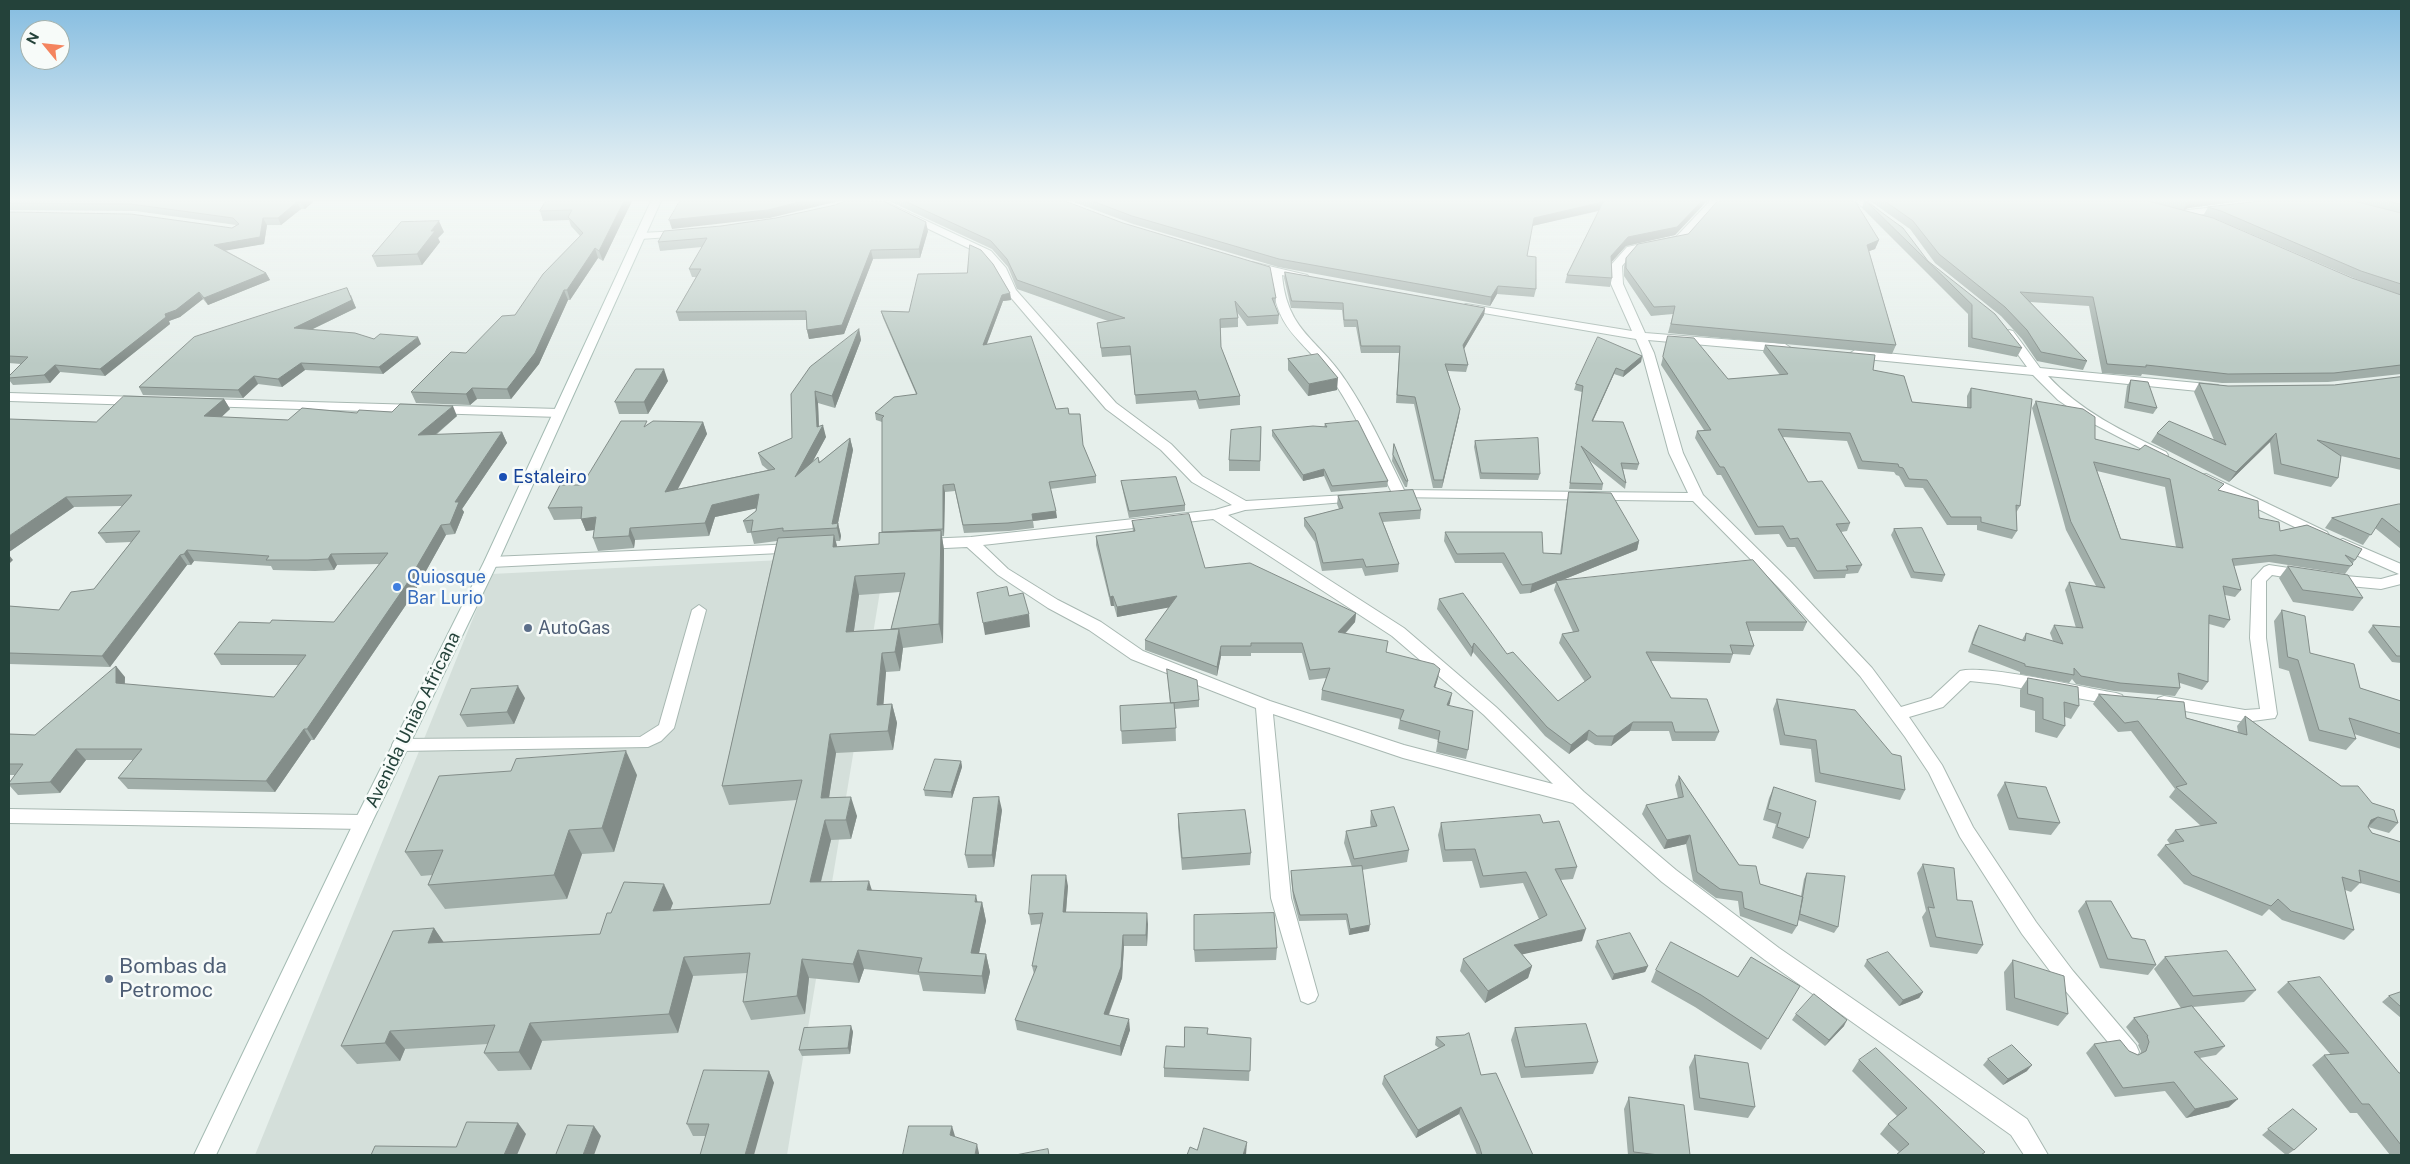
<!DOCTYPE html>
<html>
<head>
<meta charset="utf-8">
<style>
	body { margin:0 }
	#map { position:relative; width:2410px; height:1164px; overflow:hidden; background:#e6efeb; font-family:"Public Sans",sans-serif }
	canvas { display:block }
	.frame { position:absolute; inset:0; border:10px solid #24423a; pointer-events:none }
	.north { position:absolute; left:20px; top:20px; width:50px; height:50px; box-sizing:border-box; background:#f7fbf9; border:1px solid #a3b1ad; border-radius:50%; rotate:298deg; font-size:14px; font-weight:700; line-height:20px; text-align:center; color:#24423a }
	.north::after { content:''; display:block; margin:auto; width:18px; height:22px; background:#f4845f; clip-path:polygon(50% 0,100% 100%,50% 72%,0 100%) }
</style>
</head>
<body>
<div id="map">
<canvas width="2410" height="1164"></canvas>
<div class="frame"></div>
<div class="north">N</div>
</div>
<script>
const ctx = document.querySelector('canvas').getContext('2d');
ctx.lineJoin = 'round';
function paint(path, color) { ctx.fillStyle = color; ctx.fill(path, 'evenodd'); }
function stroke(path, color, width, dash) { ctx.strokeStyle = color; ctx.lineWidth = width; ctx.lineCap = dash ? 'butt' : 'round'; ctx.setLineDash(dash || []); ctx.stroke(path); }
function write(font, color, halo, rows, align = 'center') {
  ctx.font = font + ' "Public Sans",sans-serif'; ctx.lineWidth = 5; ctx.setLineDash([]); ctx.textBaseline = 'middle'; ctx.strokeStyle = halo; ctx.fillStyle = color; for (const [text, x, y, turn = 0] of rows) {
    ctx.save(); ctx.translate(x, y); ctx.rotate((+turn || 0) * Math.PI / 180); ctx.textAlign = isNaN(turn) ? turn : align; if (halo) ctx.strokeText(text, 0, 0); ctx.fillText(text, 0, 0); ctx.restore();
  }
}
paint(new Path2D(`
	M886,555l-99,600h-532l236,-581z`), '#d4dfda');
const lane = new Path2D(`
	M699,605l7,5 -32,118 -13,13 -13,6 -248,4 -6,-2 -2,-4 2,-4 6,-2 240,-2 19,-12 33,-115z`);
const street = new Path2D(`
	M870,201h14l107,50 15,17 10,22 100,113 55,41 31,32 44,25 117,-7 2,3 -7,4 -113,9 -17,5 176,113 92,79 88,85 92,78 103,78 248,171 21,36h-24l-13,-20 -246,-175 -103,-78 -89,-79 -170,-45 -130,-44 18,184 27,97 -3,6 -7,3 -7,-3 -30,-103 -15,-190 -125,-49 -42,-29 -41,-22 -50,-33 -31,-28 -43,2 -7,-5 7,-5 47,-2 244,-27 17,-5 -40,-23 -31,-32 -55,-41 -99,-116 -12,-24 -12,-14zM1213,519l179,117 92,79 69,69 -149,-39 -134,-44 -127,-50 -42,-29 -43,-22 -50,-31 -25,-24z
	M1710,201h11l-37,40 -49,10 -13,15 1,18 22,49 140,11 6,4 -6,4 -137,-12 6,13 29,100 20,42 86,85 83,88 29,39 30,-9 29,-27c25,-7 125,17 156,22l6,2 2,4 -2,4 -6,2 -118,-21 -28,-3 -27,26 -34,10 33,48 31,62 63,95 37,49 63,74 3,7 -3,7 -7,3 -7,-3 -63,-76 -37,-49 -62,-97 -31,-64 -24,-36 -45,-61 -81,-88 -86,-87 -302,-4 -2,-3 2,-3c-18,-36 -34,-75 -57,-109 -30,-45 -58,-46 -63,-109l-23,-6 -1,-2 5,-3 55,13 2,2 -6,3 -21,-5c5,57 37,64 64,106 23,34 40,72 58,109l284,3 -19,-40 -27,-100 -6,-14 -170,-29 -6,-3 6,-3 166,27 -21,-47v-19l16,-18 49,-10z
	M1855,201h12l17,14 -1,2h-8z
	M2225,206l5,3 -1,2 -50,6 -5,-3 5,-3z
	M681,231l5,3 -1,2 -45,3 -5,-3 5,-3z
	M2009,330l4,1 27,37 178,17 6,4 -6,4 -170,-17c32,35 76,56 118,76l2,3 -2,3 -5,1 -71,-37 -32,-22 -25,-25 -178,-17 -6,-4 6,-4 172,17 -24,-33z
	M9,393l131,4 6,4 -6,4 -131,-4z
	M206,399l353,10 6,4 -6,4 -357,-11 -2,-3 2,-3z
	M2206,474l121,58 2,3 -7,5 -5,-2 -116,-57 -2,-3 2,-3z
	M2343,539l58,25v20l-20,5 -53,-5 -2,-4 2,-4 5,-1 48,4 18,-5 -61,-27 -2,-3 2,-3z
	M796,544l7,5 -2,3 -310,15 -7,-5 7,-5z
	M2269,565l33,5 5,1 2,4 -2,4 -5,1 -30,-5 -6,6v57l11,76 -2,4 -30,4 -87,-16 -2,-4 2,-4 6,-2 81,14 15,-1 -10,-71 2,-58 12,-13z
	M9,809l354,6 6,2 3,5 -3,5 -6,2 -354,-6z`);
const secondary = new Path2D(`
	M651,201h10l-163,361 -126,260 -156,333h-22l160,-333 130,-260z`);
stroke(lane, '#a8b8b2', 2);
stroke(street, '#a8b8b2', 2);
stroke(secondary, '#a4bbb3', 2);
paint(lane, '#fff');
paint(street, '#fff');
paint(secondary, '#fff');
paint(new Path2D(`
	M9,201h305l-9,8h-4l-20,16h-14l-3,19 -39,6 41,23 4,7 -62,25 -5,-6 -23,18 -11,4 1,3 -65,52 -45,-4 -10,11 -37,2 -4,-5v-2l12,-14 -12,-1v-151l223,16 4,-3 -101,-14 -126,-1z
	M546,201h86l-29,60 -5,-3 -28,42h-2l-29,64 -28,35h-34l-7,6 -54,-2 -5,-11 55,-39 49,-38 65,-79 -9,-10 -2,-6 -26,1 -3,-10z
	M889,201h176l211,97 -1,9 4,8 -1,9 -31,2 -10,-14 1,6v9l-17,1v19l19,49v9l-41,4 -3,-9 -60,4 -5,-49 -29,2 -5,-34 11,-2 -91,-32 -9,-22 -16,-18z
	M1071,201h636l-32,34 -49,11 -15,16 1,16 -2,9 -45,-4 2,-8 32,-64 -67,15 -5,30 9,33 -2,8 -37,-3 -7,12 -212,-39 -145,-43z
	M1864,201h2l62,60 94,87 -5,9 -49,-10v-33l-106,-106z
	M1870,201h372l-54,7 -5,3 169,67 49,17v79l-73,8 -106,1 -80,-9 -1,2 -39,-3 -13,-67 -59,-4 57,59 -4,9 -46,-9 -15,-22 -21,-23 -66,-53 -25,-34z
	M2261,201h140v94l-45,-16 -140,-60 -13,-3 5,-9z
	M835,205l93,26 -8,27 -47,1 -29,75 -35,5 -2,-9 -1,-10 -127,1 -3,-9 20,-35h-4l-3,-8 13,-22 -42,4 -2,-9 63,-16 55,-8z
	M444,232l-6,6 2,4 -18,23 -45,2 -5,-11z
	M1688,234l191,6 -4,9 -6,2 27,94 -4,9 -224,-21 5,-19 -22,2 -27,-40v-9l2,-9z
	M1285,272l200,36 -1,7 -20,34 4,16 -2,7 -18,-1 11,45 -17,72h-9l-19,-84 -18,-1 3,-50h-38l-5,-26h-12l-2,-17 -51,-2 -7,-30z
	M1010,293l1,7 -8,1 -16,43 69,65 13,5 14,31 13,31v7l-46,6 7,29 -24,3 1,7 -25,3 -45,2 -9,-42 -10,1 -1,44h-2l2,14 -1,93 -40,5 -3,23 -14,1 -3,32h9l5,19 -4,27 -57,3 -7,44 28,19 -6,23 -20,1 -10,42 51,8 110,12 4,19 -7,32 7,1 4,18 -5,22 -62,-3 -4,-16 -55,-6 -5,14 -50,-5 -4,36 -54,6 -8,-18 4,-29 -54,3 -15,57 -136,8 -11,29 -33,1 -14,-18 4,-9 -83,5 -5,12 -43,3 -16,-18 93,-118 9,14 157,-8 11,-21 62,-10 -3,7 100,-6 27,-104 -68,5 -7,-19 55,-245 -23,3 -3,-11h-4l-4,-12 13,-10v-3l-41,9 -6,19 -74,4 -1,8 -36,3 -5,-13 1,-8 -8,1 -5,-12 -27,1 -6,-12 34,-23 66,-61 55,-2 4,12 -30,55 91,-19 -6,-5 -4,-12 34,-15 -1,-44 68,-65 2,11 -26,68 -17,-5 1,23 7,11 -14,25 6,-5 2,5 30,-24 3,12 -15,73 3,13 -1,5h-4l1,6 42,-3 3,-11v-111l-6,-2 -1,-7 41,-19 -33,-76 -2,-7 28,1zM900,592l-9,37 -37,2 5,-36z
	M351,295l5,13 -45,22 63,9 47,5 -38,30 -78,-4 -23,17 -24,-3 -15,14 -100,-3 -4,-8z
	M1668,336l60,43 52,-4 -17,-23 2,-7 108,25 39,32 55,6v-12l4,-8 49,118 -4,7 1,18 -5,8 -35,-9v-5h-30l-24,-37 -18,-1 -6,-11 -3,-1 -2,-3 -36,-3 -11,-28 -64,-4 25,45 42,41 -3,8 -6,1 21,33 -4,8 -12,1 -1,4 -31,1 -19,-32h-8l-8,-13 -24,1 -34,-60h-4l-22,-37 2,-7 7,-1 -43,-65z
	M1642,356l-1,6 -18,15 -9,-3 -21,47 46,43 -2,6 -14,-1 3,14 -1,6 -36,-29 14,24 -1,6 -33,-1 13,-97 -8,-2 2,-6z
	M1288,359l49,31 -29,6 -20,-26z
	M2401,377v93l-60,-14 -3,22 -7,9 -57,-13 -4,-32 -41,40 -78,-40 6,-9 57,7 -20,-48 5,-9 29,3 106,-1z
	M2131,380l26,28 -4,6 -29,-6 3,-22z
	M668,381l-20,33h-29l-4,-12z
	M224,399l6,10 -9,8 67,3 69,-7 100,3 -21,19 66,-3 5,11 -45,66 2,3 -9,22 -9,1 -34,61 -98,144h-3l-36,52 -147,-3 -10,-11 15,-18h-47l-26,33 -42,2 -9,-10v-2l6,-8h-6v-41l26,1 90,-58v7l149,13 24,-32h-77l-7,-11 56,-31 64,-1 45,-58 -42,1 -3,5 -19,1 -42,-1 -2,-4 -77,-5 -3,4h-4l-77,102 -101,-3v-58l50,4 35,-21 37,-47 -25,1 -8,-10 24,-27 -48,1 -65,45 87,-130z
	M2036,401l59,38 125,52 60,40 27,-6 48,35 -10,14 -76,-12 -35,4 7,24 -6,7 -10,-2 5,25 -6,8 -15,-4 -1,58 -6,8 -22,-7v5l-5,8 -61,-5 -38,-7 -4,-5 -3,4 -49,-9v-2l-52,-20 7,-20 4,-7 43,15 4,-7 27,8 -3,-8 4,-8 22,3 -11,-38 4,-8 27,4 -30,-56 -34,-122zM2097,471l68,16 11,60 -55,-8z
	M1325,424l63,57 -1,6 -56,5 -7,-16 -21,5 -31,-45v-6l52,-3z
	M1261,427l-1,44h-31v-11z
	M1475,441l65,33 -2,6 -58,-1 -6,-32z
	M1394,444l14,37 -1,6h-2l-13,-26z
	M1121,481l64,24v6l-56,7 -7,-31z
	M1569,492l70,49 -2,9 -77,31 247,41 -4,9h-54l5,15 -4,9 -17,-1 -3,9 -79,-2 20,37 48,34 -4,9h-43l-3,-10h-39l-19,15 -16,-1 -8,-5 -18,14 -24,-18 -72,-84 -2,5 -34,-48 2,-10 68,55 51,47 27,-19 -26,-39 3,-9 11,-2 -19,-42 2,-7 -26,10 -10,1 -18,-31h-47l-11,-22 1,-9 98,21 17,1 7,-53z
	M1338,496l83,14 -1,9 -37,3 16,42 -1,8 -33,4 -3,-8 -40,3 -7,-29 -11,-16v-8l35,-9 -2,-5z
	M2401,504v45l-26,-21 -12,17 -38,-17 7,-10z
	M1132,521l73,47 151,45 -1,9 -10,12 42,18 51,26 -3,10 15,15 -1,2 19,45 -2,9 -30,-7 2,-12 -40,-11 2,-10 -79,-19 1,-10 4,-12 -17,2 -7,-27h-51v3h-30l-4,20 -72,-26v-10l24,-33 -52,10 -3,-11h-3l-15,-61v-9l37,-4z
	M1894,529l51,46 -3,7 -31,-4 -20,-43z
	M2288,566l75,32 -10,13 -60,-9 -14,-24z
	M2282,610l28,43 50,35 41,13v48l-47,-15 2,5 -10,11 -37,-9 -20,-70 -10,-3 -5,-47z
	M2373,625l28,2v36l-9,-1 -24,-30z
	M1167,669l32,31v7l-24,2 1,32 -54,3 -2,-38 50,-3z
	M2028,678l51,28 -8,13 -6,-2v9l-8,12 -22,-6v-21l-15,-4v-17z
	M2099,694l139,38 -1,-6 8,-10 96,70 31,17 26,20 -9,10 -21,-6 4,6 29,9v52l-41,-11 -9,9 -6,-2 9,40 -10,10 -62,-20 -13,-11 -7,7 -78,-32 -27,-29 8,-10 5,-1 -3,-4 8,-10 26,-4 -32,-29 6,-8 -44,-58 -13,1 -25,-28z
	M525,698l-11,26 -47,3 -7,-12z
	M1777,699l128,91 -5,10 -85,-18 -4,-33 -31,-4 -7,-36z
	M961,761l1,6 -10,31 -27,-2 -1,-6z
	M637,775l-23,77 -32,2 -15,45 -122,10 -17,-24 4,-10 -11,1 -16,-24z
	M1679,776l60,89 21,19 41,12 3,-17 3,-6 31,54 -4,6 -36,-13 -1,6 -5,8 -52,-18 -2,-15 -22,-3 -23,-17 -7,-37 -22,5 -22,-35 4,-9 32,-7 -3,-13z
	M2005,782l55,41 -9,12 -42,-5 -12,-35z
	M1774,787l35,51 -6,11 -31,-11 4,-14 -13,-4 6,-22z
	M1002,810l-8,57 -26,1 -3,-13z
	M1371,811l38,39 -2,12 -45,8 7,61 -20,4 -3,-15 -47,1 -6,-23 -2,-21v-6l61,-4 -8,-24 2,-12 25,-4 -1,-4z
	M1178,814l73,39 -1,12 -68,5 -4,-43z
	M1441,823h102l34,44 -4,12 -12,1 21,61 -60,13 10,12 -4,12 -43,25 -25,-32 3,-12 76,-40 -16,-36 -43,5 -8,-27 -29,1 -5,-27z
	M1923,864l34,36 26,45 -6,9 -47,-7 -8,-30 4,-6 -9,-38z
	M1068,886l-2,26 82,12 -1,22h-23l-2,32 -13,37 21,15 -9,26 -104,-26 -2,-10 19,-46 -2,-8 9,-42 -10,1 -2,-11z
	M2086,901l46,37 24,27 -8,10 -48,-7 -22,-57z
	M1597,941l51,25 -3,6 -33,8 -17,-33z
	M1277,948l-1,12 -81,2 -1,-12z
	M2165,957l91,33 -12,12 -51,5 32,39 -9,9 -16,3 29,49 -43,11 -21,-27 -50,6 -29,-44 8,-9 35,7 9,4 2,-1 1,-3 -3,-6 1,-1 -13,-17 8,-9 47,-10 -27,-39z
	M1867,960l56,32 -4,6 -20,8 -35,-40z
	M2013,960l55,54 -10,12 -52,-16 -2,-38z
	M1656,970l137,28 -32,52 -66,-43 -44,-25z
	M2288,982l111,91h2v82h-11l-33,-42h-7l-38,-48 12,-10h7l-54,-63z
	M2401,992v26l-19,-16 7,-6z
	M1796,1014l48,12 -19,20 -33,-26z
	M851,1026l2,6 -3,22 -48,2 -3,-6z
	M1515,1028l83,34 -5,12 -72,4 -10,-38z
	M1208,1034l43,4 -2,43 -85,-4v-9l20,-21z
	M1436,1037l45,38 52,80h-56l-18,-41 -43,24 -34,-54 2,-8 55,-28 -4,-3z
	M1695,1055l60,52 -7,11 -54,-8 -5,-43z
	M1988,1059l39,12 -24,14 -20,-20z
	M1859,1060l123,95h-86l3,-3 -19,-18 8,-10 9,-8 -45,-45z
	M769,1071l5,12 -68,53h-13l-6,-12z
	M1629,1097l61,58h-62l-4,-46z
	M2293,1109l1,41 -7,5h-1l-24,-20z`), '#a1aea9');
paint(new Path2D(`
	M302,201h12l-9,8 -4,-7z
	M624,201h8l-29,60 -4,-10z
	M803,201h36l-69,17 -98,11 -3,-9z
	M1702,201h5l-32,34 -49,11 -17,19 2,-9 17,-19z
	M2190,201h52l-54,7 -5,3 4,-8z
	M297,202l4,7 -20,16 -3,-7z
	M1603,202l-2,8 -69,16 2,-8z
	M263,218l4,7 -3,19 -46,8 -4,-7z
	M439,221l5,11 -6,6 2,4 -18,23 -5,-11 14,-23z
	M926,222l2,9 -8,27 -1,-9z
	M1879,240l-4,9 -11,4 3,-8z
	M595,248l3,10 -28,42 -3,-10z
	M871,250l2,9 -29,75 -35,5 -2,-9z
	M266,273l4,7 -62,25 -4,-7z
	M1498,286l-1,8 -7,12 1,-9z
	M347,288l9,20 -58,28 -4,-8z
	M564,290l4,10 -29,64 -28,35 -4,-10z
	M199,292l4,7 -23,18 -11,4 1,3 -65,52 -5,-7 65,-55z
	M1010,293l1,7 -8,1 -19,50 -1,-6 19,-50z
	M1485,308l-1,7 -22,37 1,-7z
	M859,329l2,11 -26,68 -3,-12z
	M418,337l3,7 -38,30 -4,-7z
	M1642,356l-1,6 -18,15 1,-6z
	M301,363l4,7 -23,17 -4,-8z
	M55,365l5,7 -10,11 -6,-8z
	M1616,368l-2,6 -24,53 2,-6z
	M664,369l4,12 -20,33 -4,-12z
	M254,376l4,8 -15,14 -5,-8z
	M1338,378l-1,12 -29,6 1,-12z
	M472,388l5,11 -7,6 -4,-11z
	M815,391l3,12 1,28 4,-6 3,12 -28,52 -3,-12 22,-50z
	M224,399l6,10 -19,18 -7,-11z
	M453,406l4,10 -34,29 -5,-10z
	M1460,409l-1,7 -17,72 1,-8z
	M703,422l4,12 -37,70 -5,-12z
	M502,432l5,11 -45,66 2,3 -9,22 -5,-10 5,-22z
	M2276,433l-6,9 -41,40 7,-10z
	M850,438l3,12 -15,73 3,13 -1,5 -3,-13 -5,-4z
	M1324,469v7l-21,5v-6z
	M943,485l2,7 -1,44 -1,-7z
	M759,494l4,13 -48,10 -6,19 -4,-13 7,-18z
	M66,497l8,10 -65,45v-16z
	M1056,511l1,7 -24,3 -1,-7z
	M596,517l5,12 -15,2 -5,-12z
	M441,525l5,10 -34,61 -98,144 -7,-11z
	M630,528l5,12 -1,8 -5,-12z
	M941,531l3,19 -1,93 -4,-19z
	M834,535l5,19 -6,-7z
	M1639,541l-2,9 -107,43 2,-9z
	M187,550l7,11 -3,4 -7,-11z
	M331,554l6,11 -3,5 -6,-11z
	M9,555l4,5 -4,4z
	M180,555l7,10 -77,102 -8,-11z
	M855,576l4,19 -8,56 -5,-19z
	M1113,596l1,10h-3l-1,-9z
	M1177,596v10l-60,11v-10z
	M1356,613l-1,9 -18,20 1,-10z
	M1029,614l1,13 -45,8 -2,-12z
	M899,629l4,19 -3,23 -5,-19z
	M1474,643l-1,9 -2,5 1,-9z
	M1221,646v10l-4,20v-9z
	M882,653l4,19 -4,52 -5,-19z
	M116,666l9,11 -1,17 -8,-11z
	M1440,669l-2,9 -6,19 2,-10z
	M518,686l7,12 -11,26 -7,-12z
	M1452,693l-2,10 -5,11 2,-9z
	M892,704l5,19 -4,27 -5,-19z
	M1633,722l-3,9 -19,15 3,-10z
	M304,729l7,11 -36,52 -9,-11z
	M1589,730l-2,10 -18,14 2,-9z
	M830,734l6,19 -10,64 -5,-19z
	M76,749l10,11 -26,33 -10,-11z
	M626,751l11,24 -23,77 -12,-24z
	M961,761l1,6 -10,31 -1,-6z
	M851,797l6,19 -6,23 -5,-19z
	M999,797l3,13 -8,57 -2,-12z
	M2378,817l-10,10 -7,3 10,-10z
	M825,820l6,20 -15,61 -6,-19z
	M569,830l13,24 -15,45 -13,-24z
	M1690,835l-4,9 -22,5 3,-9z
	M1066,875l2,11 -3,37 -2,-11z
	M869,881l6,19 -8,-10z
	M664,884l9,19 -10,27 -10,-19z
	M976,895l4,19 2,-12 4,19 -11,51 -4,-19z
	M1147,913l1,11 -1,22 -1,-11z
	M1370,925l-1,6 -20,4 1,-6z
	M434,928l13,19 -19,-4z
	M1586,929l-4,12 -71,16 3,-12z
	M1123,935l1,11 -2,32 -17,46 -1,-10z
	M858,950l6,19 -5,14 -6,-19z
	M986,954l4,18 -5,22 -3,-18z
	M684,957l9,19 -15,57 -9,-19z
	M802,959l7,19 -4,36 -8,-18z
	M1532,966l-4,12 -43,25 3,-12z
	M1648,966l-3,6 -33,8 2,-6z
	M1923,992l-4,6 -20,8 4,-6z
	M1129,1019l1,11 -9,26 -1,-10z
	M1847,1020l-3,6 -19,20 4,-6z
	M530,1023l12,18 -11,29 -12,-18z
	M851,1026l2,6 -3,22 -2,-6z
	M390,1031l15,18 -5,12 -15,-18z
	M2032,1065l-5,6 -24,14 5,-6z
	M769,1071l5,12 -20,72h-9z
	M2238,1099l-9,8 -43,11 9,-9z
	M1461,1107l-2,7 -43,24 2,-8z
	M518,1123l8,11 -9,21h-13z
	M594,1126l7,10 -7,19h-11z
	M952,1126l3,10 -2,9 -3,-10z
	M1247,1142l-1,13h-3z
	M977,1144l2,9v2h-4z`), '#838d89');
const building = new Path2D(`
	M9,201h293l-1,1h-4l-19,16h-15l-3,19 -46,8 52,28 -62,25 -5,-6 -23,18 -11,4 1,3 -66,52 -45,-4 -11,10 -35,3v-2l19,-19 -19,-1v-144l122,2 101,14 7,-4 -6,-6 -102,-14 -122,-1z
	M546,201h78l-25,50 -4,-3 -28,42h-3l-29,63 -28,36 -35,-1 -6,6 -55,-2 40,-40 15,1 36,-37 13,-1 28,-41 40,-41 -15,-16 4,-7 -32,1z
	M680,201h123l-35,9 -99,10z
	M845,201h38l43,21 -7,27 -48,1 -29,75 -35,5 -1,-19 -130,1 25,-43h-12l18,-31 -49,4 6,-11 57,-5 55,-8 59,-13z
	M905,201h160l58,22 147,44 6,31h-4l7,17 -31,2 -13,-16 3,17 -18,1 1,28 19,49 -41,4 -3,-9 -61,4 -5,-49 -29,2 -4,-25 28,-5 -108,-38 -10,-21 -16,-18z
	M1093,201h609l-25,26 -49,10 -17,19 1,22 -45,-3 36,-73 -69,16 -7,38 9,1v32l-38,-3 -7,11 -212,-38 -147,-43z
	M1718,201h137l24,39 -12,5 29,100 -225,-21 4,-18 -21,1 -28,-39v-10l12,-14 50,-10z
	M1866,201l37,27 25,33 67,53 27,34 -50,-10v-33z
	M1885,201h263l65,17 139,60 49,17v70l-67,8 -106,1 -82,-9v2l-39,-3 -14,-67 -73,-5 67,69 -46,-9 -14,-22 -22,-23 -66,-53 -26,-33z
	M2261,201h93l47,12v71l-40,-13 -140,-60 -13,-4z
	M2389,201h12v3z
	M439,221l-8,10h4l-18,23 -45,2 29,-34z
	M970,245l11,5 12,14 17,29 -8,2 -19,50 48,-9 25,73 12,-1 1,6h11l3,31 13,31 -47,6 7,29 -24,3 1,6 -25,3 -45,2 -9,-41 -11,1v44l-61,3v-114l2,-2 -9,-3 19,-16 23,-3 -36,-83 28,1 9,-38 49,-1z
	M1285,272l200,36 -22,37 5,20 -23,-1 15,45 -17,71h-9l-19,-83 -18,-2 3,-49h-39l-4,-26h-13l-1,-17 -51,-2z
	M347,288l5,12 -58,28 61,5 19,6 6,-5 38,3 -39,30 -78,-4 -23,16 -24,-3 -16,14 -99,-3 55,-50z
	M859,329l-27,67 -17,-5 2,36 6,-2 -28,52 23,-20 1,6 31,-25 -18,86 6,-1 -1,5 -54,3v-3l-32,4 2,-12 -10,1 13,-10 3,-17 -47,11 -7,18 -75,5 -1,8 -36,2 3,-21 -15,2 1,-12 -34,1 12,-23h22l39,-64h26l-3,6 9,-6 50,1 -38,70 110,-23 -17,-16 34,-15 -1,-44 19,-27z
	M1668,336l26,2 34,41 60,-5 -23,-29 110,10 -2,15 31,6 8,26 59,6v-20l61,11 -12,107 -4,-1 1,26 -36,-9v-5h-30l-24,-37 -18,-1 -6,-11 -4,-1 -1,-3 -36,-3 -12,-28 -72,-4 30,53 14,-1 28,42 -14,1 26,41 -16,1 2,4 -31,1 -19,-33 -8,1 -7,-13 -25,1 -34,-60h-4l-23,-36 14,-1 -48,-73z
	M1598,337l44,19 -18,15 -8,-3 -24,53 31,1 16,42 -18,-1 5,20 -45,-37 22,38 -33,-1 13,-97 -7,-2z
	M1318,354l20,24 -29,6 -21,-25z
	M636,369h28l-20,33h-29z
	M2401,377v82l-84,-19 24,16 -3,22 -57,-14 -5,-31 -40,39 -79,-39 12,-12 57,24 -27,-62 29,3 106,-1z
	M2131,380l17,2 9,26 -29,-6z
	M124,396l100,3 -20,17 84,4 14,-12 55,5 2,-3 33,2 8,-8 53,2 -35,29 84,-3 -47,70h4l-9,22 -9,1 -35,60 -99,144h-3l-38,52 -148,-3 24,-29h-66l-26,33 -41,2v-1l14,-19h-14v-30l26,1 81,-69v17l158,14 32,-42 -92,-1 25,-32 31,1 2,-3 62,2 54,-69 -57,1 -3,5 -20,1h-42l3,-4 -82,-6 -3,4 -4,1 -78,101 -93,-3v-47l50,4 12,-18 23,-3 46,-58 -42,2 34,-38 -66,2 -57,39v-117l87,3z
	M2036,401l47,8 12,8v22l44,11 6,-5 79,39 -6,6 40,11 1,17 20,4 1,9 27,-6 55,24 -7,11 -10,-5 8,9 -2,2 -76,-11 -43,4 9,31 -18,-4 7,34 -21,-5 -1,67 -30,-9 2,15 -60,-5 -39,-7 -7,-8v7l-49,-9v-2l-53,-20 7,-19 46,16 1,-8 37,11 -9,-19 29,3 -14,-46 36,6 -34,-66zM2094,462l76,17 13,69 -62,-9z
	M1358,421l30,60 -56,5 -8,-17 -21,6 -31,-45 41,-4 14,1 -2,-3z
	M1261,427l-1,34 -31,-1 2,-30z
	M1538,438l2,36 -59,-1 -6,-32z
	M1394,444l14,37h-2l-13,-26z
	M1176,477l9,28 -56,6 -8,-30z
	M1413,490l8,20 -42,3 20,51 -33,3 -3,-8 -40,4 -8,-30 -11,-15 39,-10 -5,-12z
	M1569,492l42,1 28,48 -107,43 -10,1 -18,-32 -47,1 -12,-22h97l1,21 18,1z
	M2399,504h2v29l-19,-15 -11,17 -39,-17z
	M1189,514l16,54 45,-5 106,50 -18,19 50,9 -2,11 48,12 6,5 -6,18 18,6 -5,12 26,6 -5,39 -30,-8 2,-11 -40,-11 4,-10 -82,-20 8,-22 -20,2 -8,-27h-51v3h-30l-4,21 -72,-27 32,-44 -60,11 -4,-11 -3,1 -14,-61 39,-5 -3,-10z
	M1922,528l23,47 -31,-3 -20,-43z
	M941,531l-2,93 -48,5 14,-56 -50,3 -9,56 53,-3 -4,23 -13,1 -5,52 15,-1 -4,27 -58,3 -9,64 30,-1 -5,23h-21l-15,62 59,-1 -2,9 109,5 -1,7h7l-11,51 15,1 -4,22 -64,-4 4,-14 -64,-8 -5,14 -51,-5 -5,37 -54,6 7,-49 -66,4 -15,57 -139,9 -11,29 -35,1 11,-28 -105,6 -5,12 -44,3 52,-115 41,-3 -6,15 172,-9 7,-21h4l13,-31 40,2 -11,27 117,-7 32,-124 -80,6 56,-248 56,-3 -1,12 46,-3v-11z
	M1753,560l54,62h-61l8,24 -24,-1 3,9 -87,-2 25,46 36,1 12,33h-44l-3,-10h-39l-19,14h-17l-8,-6 -18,15 -24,-18 -73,-84 -2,5 -33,-49 24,-6 44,61 6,-2 45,49 33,-24 -29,-43 17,-3 -23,-50z
	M2288,566l60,9 15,23 -60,-8z
	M1007,587l2,9 14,-3 6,21 -46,9 -6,-30z
	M2282,610l23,6 5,37 44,11 6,24 41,13v33l-52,-16 7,21 -37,-9 -21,-70 -10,-3z
	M2373,625l28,2v29h-4z
	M1167,669l30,11 2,20 -28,3z
	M2028,678l50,9 1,19 -15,-4 1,24 -22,-7v-21l-15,-4z
	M518,686l-11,26 -47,3 11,-26z
	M2099,694l85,8 2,16 61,17 -2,-19 96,70h17l14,17 22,7 4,13 -20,-6 -7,3 -3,7 4,6 29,9v40l-42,-12 2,13 -19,-6 12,53 -63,-19 -13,-12 -7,7 -79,-31 -27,-30 19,-4 -9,-11 42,-7 -41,-36 11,-3 -49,-63 -13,2z
	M1777,699l78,11 37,44 9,2 4,34 -85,-17 -4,-33 -31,-5z
	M1174,703l2,25 -55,3 -1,-25z
	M626,751l-24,77 -33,2 -15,45 -126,10 15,-35 -38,2 34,-76 72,-5 5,-12z
	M935,759l26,2 -10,31 -27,-2z
	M1679,776l60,89 17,1 4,18 43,13 -6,29 -53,-18 -2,-16 -22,-3 -23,-17 -7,-37 -23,5 -21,-35 37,-8z
	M2005,782l41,5 14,36 -42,-5z
	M1774,787l42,14 -7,37 -32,-11 4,-14 -13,-4z
	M999,797l-7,58h-27l8,-57z
	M1394,807l15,43 -55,9 -8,-28 31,-5 -6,-15z
	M1245,810l6,43 -69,5 -4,-44z
	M1540,815l3,8 16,-2 18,46 -22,2 31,60 -72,16 18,21 -44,25 -25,-32 84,-44 -21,-43 -43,4 -8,-27 -30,1 -4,-27z
	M1923,864l31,4 3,32 15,1 11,44 -47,-8 -8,-30 6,1z
	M1362,866l8,59 -20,4 -3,-15 -47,1 -7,-24 -2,-20z
	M1807,873l38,3 -7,51 -38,-13z
	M1032,875h34l-3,37 84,1 -1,22h-23l-2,32 -17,47 25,5 -9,27 -105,-26 22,-54h-5l11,-53 -14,1z
	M2086,901h25l21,37 13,2 11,25 -48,-6z
	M1274,913l3,35 -83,2v-35z
	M1630,933l18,33 -34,8 -17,-33z
	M1671,942l67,35 13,-20 49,29 -32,53 -67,-44 -45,-25z
	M2227,951l29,39 -63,6 -28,-39z
	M1888,952l35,40 -20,8 -36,-40z
	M2013,960l51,16 4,38 -53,-16z
	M2320,977l79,96h2v72l-32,-41h-7l-38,-49 25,-2 -61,-71z
	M2401,992v15l-12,-11z
	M1814,994l33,26 -18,20 -33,-26z
	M2192,1006l33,40 -31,6 44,47 -43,10 -21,-27 -51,6 -29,-44 26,-4 9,11 9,4 8,-4 3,-9 -2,-6h1l-14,-18z
	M1586,1024l12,38 -73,5 -10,-39z
	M851,1026l-3,22 -49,2 5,-22z
	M1185,1027l23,1 -1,6 44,4 -1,33 -86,-3 2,-22 18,1z
	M1469,1033l12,42 15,-2 37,82h-51l-3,-10 -18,-38 -43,23 -34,-54 61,-31 -9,-8 28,-2z
	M2012,1045l20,20 -24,14 -20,-20z
	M1876,1048l109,104 -4,3h-85l13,-11 -21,-20 19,-16 -48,-48z
	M1695,1055l53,8 7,44 -55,-9z
	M704,1070l65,1 -24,84h-45l9,-31h-22z
	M1629,1097l55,8 6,50h-31l-25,-3z
	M2293,1109l24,20 -23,21 -26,-21z
	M467,1122l51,1 -14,32h-133l4,-9 81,1z
	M568,1125l26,1 -11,29h-27z
	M909,1126h43l-2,9 27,9 -2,11h-72z
	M1204,1128l43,14 -4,13h-56l3,-8 7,3z
	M1048,1149l1,6h-33z`);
paint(building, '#bbcac4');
stroke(building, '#838d89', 1);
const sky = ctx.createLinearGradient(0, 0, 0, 364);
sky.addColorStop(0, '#84bce0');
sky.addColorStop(0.55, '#f4f8f6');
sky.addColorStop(1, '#f4f8f600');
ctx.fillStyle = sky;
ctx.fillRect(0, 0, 2410, 364);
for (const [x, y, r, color] of [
	[503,477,5,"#1a4fb4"],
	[397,587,5,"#3f7fe0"],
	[528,628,5,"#5c6f8a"],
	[109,979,5,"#5c6f8a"]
]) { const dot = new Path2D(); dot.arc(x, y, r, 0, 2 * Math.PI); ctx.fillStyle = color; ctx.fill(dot); stroke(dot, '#f7fbf9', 2); }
write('18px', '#164399', '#f7fbf9', [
	["Estaleiro",513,477]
], 'left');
write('18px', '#366cbe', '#f7fbf9', [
	["Quiosque",407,577],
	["Bar Lurio",407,598]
], 'left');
write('18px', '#4e5e75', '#f7fbf9', [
	["AutoGas",538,628]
], 'left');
write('18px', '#24423a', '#f7fbf9', [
	["Avenida União Africana",413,720,-64]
]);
write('21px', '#4e5e75', '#f7fbf9', [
	["Bombas da",119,967],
	["Petromoc",119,991]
], 'left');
</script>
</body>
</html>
